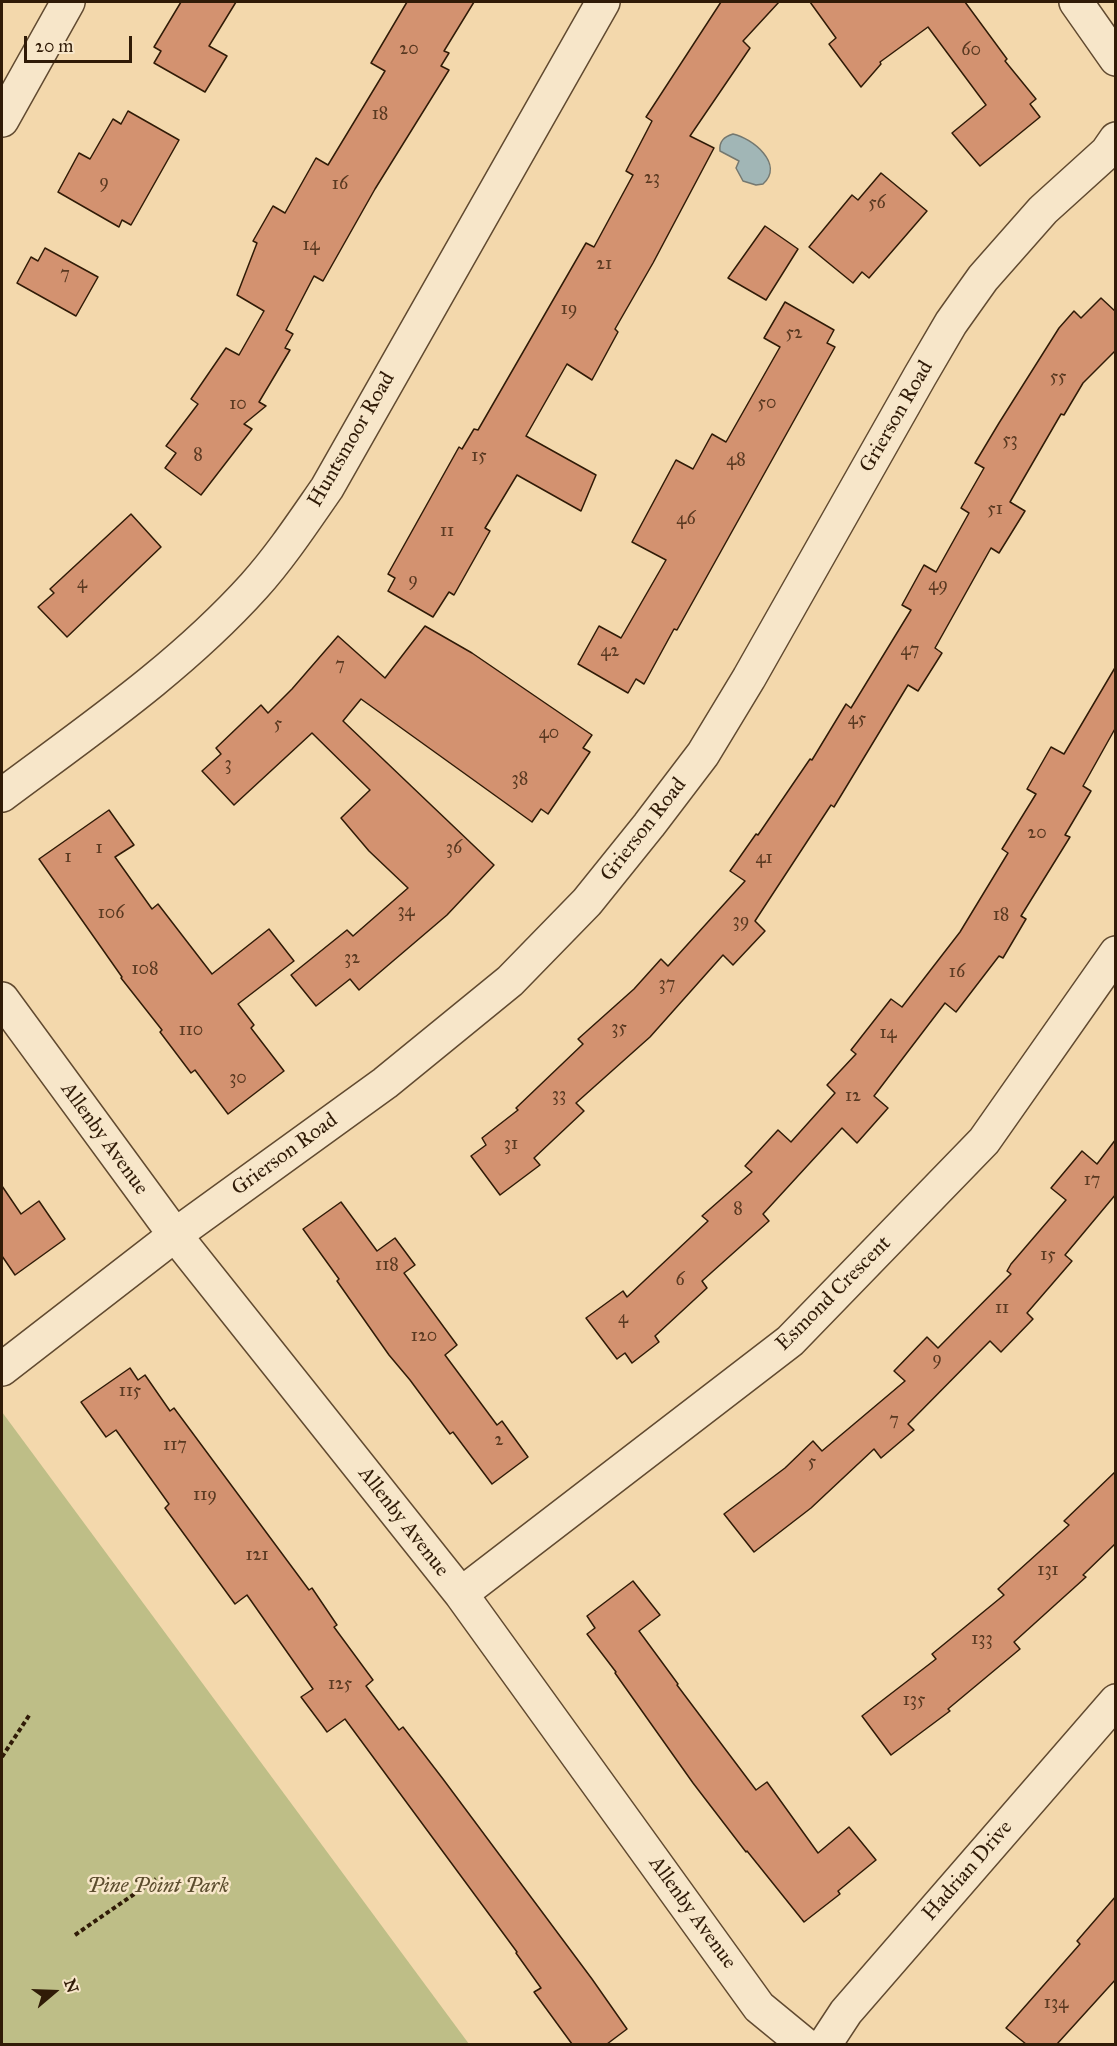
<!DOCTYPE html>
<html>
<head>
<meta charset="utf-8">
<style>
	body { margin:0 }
	#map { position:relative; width:1117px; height:2046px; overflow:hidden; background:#f3d8ac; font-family:"IM FELL Great Primer",serif }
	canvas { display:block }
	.frame { position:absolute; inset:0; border:3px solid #301b07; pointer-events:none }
	.north { position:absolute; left:24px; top:1962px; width:60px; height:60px; -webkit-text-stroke:4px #f7e6c9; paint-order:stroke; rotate:71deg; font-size:16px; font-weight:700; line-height:24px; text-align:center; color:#301b07 }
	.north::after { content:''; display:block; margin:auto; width:21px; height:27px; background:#301b07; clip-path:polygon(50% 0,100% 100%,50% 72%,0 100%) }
	.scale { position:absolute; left:24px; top:36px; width:108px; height:27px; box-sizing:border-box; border:3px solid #301b07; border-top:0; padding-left:8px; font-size:18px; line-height:21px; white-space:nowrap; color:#301b07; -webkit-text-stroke:4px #f7e6c9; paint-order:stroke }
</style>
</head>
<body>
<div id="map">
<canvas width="1117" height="2046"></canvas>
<div class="frame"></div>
<div class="north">N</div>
<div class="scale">20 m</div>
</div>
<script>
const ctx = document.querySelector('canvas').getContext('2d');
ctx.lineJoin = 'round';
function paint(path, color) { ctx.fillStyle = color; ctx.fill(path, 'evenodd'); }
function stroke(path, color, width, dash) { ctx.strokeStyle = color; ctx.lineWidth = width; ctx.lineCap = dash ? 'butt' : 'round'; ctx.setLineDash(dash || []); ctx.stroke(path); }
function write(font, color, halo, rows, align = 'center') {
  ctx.font = font + ' "IM FELL Great Primer",serif'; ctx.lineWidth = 5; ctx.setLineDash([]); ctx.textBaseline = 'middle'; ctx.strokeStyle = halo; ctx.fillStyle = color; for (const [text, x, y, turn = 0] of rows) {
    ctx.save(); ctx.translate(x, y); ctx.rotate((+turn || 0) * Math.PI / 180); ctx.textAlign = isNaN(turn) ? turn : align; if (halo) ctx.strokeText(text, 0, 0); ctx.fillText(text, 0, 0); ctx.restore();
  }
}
paint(new Path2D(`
	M2,1412l467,632h-467z`), '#bebe87');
const water = new Path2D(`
	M733,134c19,4 52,30 30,50l-7,1 -13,-4 -7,-13 3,-7 -19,-10c-1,-10 4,-14 13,-17z`);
paint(water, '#a1b6b6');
stroke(water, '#747870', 1.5);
const building = new Path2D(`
	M181,2h55l-27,44 18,10 -22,36 -51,-29 7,-12 -7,-4z
	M407,2h67l-30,49 5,2 -8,13 8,4 -74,119 -52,92 -9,-5 -28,54 7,4 -8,14 5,2 -31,52 7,4 -22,18 8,5 -51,66 -36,-27 11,-15 -10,-7 32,-42 -7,-5 35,-51 13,7 25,-44 -27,-16 20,-52 -4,-2 20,-35 12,7 31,-55 12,7 57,-94 -14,-8z
	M721,2h58l-36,39 7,7 -60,88 24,12 -61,115 -38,66 3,3 -26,48 -25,-16 -41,72 70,39 -15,36 -64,-36 -32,53 5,3 -36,64 -5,-3 -16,25 -45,-26 7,-13 -7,-4 71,-127 3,2 12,-20 4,1 108,-187 8,4 39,-72 -7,-4 26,-50 -6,-4z
	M810,2h155l42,57 -2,2 31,38 -6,5 10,13 -60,49 -28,-33 34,-28 -58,-78 -48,35 1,2 -20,23 -32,-43 7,-6z
	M128,111l51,29 -48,85 -9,-5 -3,7 -61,-35 21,-39 11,6 23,-40 8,5z
	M881,173l46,38 -58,67 -7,-6 -9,11 -44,-36 43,-52 6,5z
	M765,226l33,23 -32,51 -38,-22z
	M45,248l53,29 -22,39 -59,-33 14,-26 7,4z
	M1101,298l15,14v38l-33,33 -19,32 -3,-1 -51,88 15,9 -26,42 -8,-5 -56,100 7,5 -24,38 -10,-6 -74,122 -3,-2 -76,116 10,10 -32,34 -10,-10 -73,82 -74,66 8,8 -50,47 6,7 -40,30 -29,-39 15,-11 -4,-7 36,-28 -2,-2 67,-64 -5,-5 56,-50 27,-30 7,7 77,-85 -15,-10 26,-37 2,1 52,-76 2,1 34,-56 5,4 60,-98 -9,-5 22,-40 12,7 33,-59 -8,-5 23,-40 -9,-5 24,-40 60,-95 15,-17 7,7z
	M785,302l49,28 -7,13 8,4 -158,283 -3,-1 -30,55 -8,-5 -8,14 -50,-29 21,-38 22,12 45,-78 -34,-18 44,-82 17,9 19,-35 14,8 54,-95 -16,-9z
	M131,514l30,33 -94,90 -29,-30 16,-14 -4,-4z
	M425,626l47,27 120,82 -9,13 7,4 -42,62 -7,-5 -9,13 -171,-123 -18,22 151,144 -47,50 -88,75 -9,-11 -34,27 -25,-31 56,-45 6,6 55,-48 -39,-37 -28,-33 29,-28 -58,-57 -78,72 -32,-34 19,-17 -5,-6 45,-43 7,8 24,-24 46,-53 47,42z
	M1116,666v61l-33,59 8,5 -26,44 5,2 -49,79 5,3 -23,39 -4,-2 -43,56 -11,-9 -71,93 14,12 -31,35 -15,-15 -79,86 6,7 -67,60 5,7 -52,48 4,6 -27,21 -7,-10 -8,6 -31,-41 37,-27 4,6 81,-76 -6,-5 50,-44 -7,-6 33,-36 13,12 44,-49 -8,-8 29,-31 -5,-4 40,-51 11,8 58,-75 48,-79 -6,-4 34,-55 -9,-5 24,-42 13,7z
	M109,810l25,35 -19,12 37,52 6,-5 54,70 57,-45 25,32 -56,43 16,21 -3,3 33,43 -56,43 -33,-44 -4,3 -31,-41 2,-2 -41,-52 1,-1 -83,-118z
	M1116,1139v55l-51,61 7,6 -45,52 6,6 -32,33 -11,-11 -82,83 6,6 -33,28 -7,-9 -63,59 -57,44 -30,-38 61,-46 28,-27 9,10 83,-70 -11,-10 33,-34 11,11 73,-74 -4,-3 4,-7 55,-64 -15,-12 31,-37 15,13z
	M2,1186l19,28 18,-13 26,38 -50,36 -13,-19z
	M341,1202l36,49 18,-13 20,27 -11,8 53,72 -12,10 52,70 5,-4 26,36 -36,27 -39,-52 -3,2 -40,-54 -21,-25 -52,-74 2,-2 -36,-50z
	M130,1368l8,12 7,-5 25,36 4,-3 135,182 3,-2 25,37 -3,2 39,53 -7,6 33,44 4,-3 40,52 149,200 35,50 -20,15h-35l-38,-52 7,-4 -25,-35 1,-1 -172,-233 -18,13 -5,-7 -21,-28 12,-8 -66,-94 -12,9 -70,-96 4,-4 -53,-74 -10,7 -25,-35z
	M1116,1471v72l-33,32 3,2 -72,65 6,7 -72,60 2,2 -59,44 -29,-39 74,-57 -4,-5 72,-59 -6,-6 71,-64 -5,-4z
	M633,1581l27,34 -21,16 39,53 -1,1 79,105 11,-8 51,71 31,-26 27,33 -38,31 2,3 -36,28 -57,-71 -1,1 -53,-69 -78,-110 1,-1 -29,-38 8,-6 -8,-12z
	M1116,1896v83l-59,65h-31l-20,-16 74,-84 -3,-3z`);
paint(building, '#d39270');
stroke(building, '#301b07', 1.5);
const street = new Path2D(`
	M1076,2l40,57
	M2,120l66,-118
	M2,795c87,-65 178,-127 252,-209 27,-30 50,-65 73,-98l276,-486
	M2,999l173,236 286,359 298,413 45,37
	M2,1369l173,-134 210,-152 125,-102 77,-79 62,-77 54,-71 46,-76 171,-302 31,-53 32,-45 60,-68 64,-58 9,-13
	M461,1594l329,-253 194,-200 132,-188
	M825,2044l21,-32 270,-311`);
stroke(street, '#614a30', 36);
stroke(new Path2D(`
	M2,1757l28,-43
	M75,1935l81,-56`), '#301b07', 4, [4.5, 3]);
stroke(street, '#f7e6c9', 33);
write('18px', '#593921', null, [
	["20",409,50],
	["60",971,51],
	["18",380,115],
	["23",652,179],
	["9",104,183],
	["16",340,185],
	["56",877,204],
	["14",311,246],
	["21",604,265],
	["7",65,275],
	["19",569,310],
	["52",794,334],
	["55",1058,378],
	["50",767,404],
	["10",238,405],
	["53",1010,441],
	["8",198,456],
	["15",479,457],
	["48",736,461],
	["51",995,510],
	["46",686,520],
	["11",447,532],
	["9",413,581],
	["4",82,584],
	["49",938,586],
	["47",910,651],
	["42",610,652],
	["7",340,666],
	["45",857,720],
	["5",278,725],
	["40",549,734],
	["3",228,765],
	["38",520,780],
	["20",1037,834],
	["1",99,849],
	["36",454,849],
	["1",68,858],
	["41",764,859],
	["34",406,912],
	["106",111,914],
	["18",1001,916],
	["39",741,922],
	["32",352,959],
	["108",145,970],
	["16",957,973],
	["37",667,985],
	["35",619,1029],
	["110",191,1031],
	["14",888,1034],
	["30",238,1079],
	["33",559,1096],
	["12",853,1097],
	["31",511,1145],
	["17",1092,1181],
	["8",738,1210],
	["15",1048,1256],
	["118",387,1266],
	["6",680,1281],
	["11",1002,1309],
	["4",623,1319],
	["120",424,1337],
	["9",937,1360],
	["115",130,1392],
	["7",894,1421],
	["2",499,1441],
	["117",175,1446],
	["5",812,1463],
	["119",205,1496],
	["121",257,1556],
	["131",1048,1571],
	["133",982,1640],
	["125",340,1685],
	["135",914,1701],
	["134",1056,2004]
]);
write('21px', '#301b07', '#f7e6c9', [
	["Grierson Road",897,417,-60],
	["Huntsmoor Road",352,440,-60],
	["Grierson Road",644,830,-52],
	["Allenby Avenue",104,1139,54],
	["Grierson Road",285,1155,-36],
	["Esmond Crescent",834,1294,-45],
	["Allenby Avenue",403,1522,52],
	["Hadrian Drive",968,1871,-49],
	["Allenby Avenue",692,1913,54]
]);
write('italic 21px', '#5b4c2d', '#f7e6c9', [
	["Pine Point Park",158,1887]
]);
</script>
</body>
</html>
